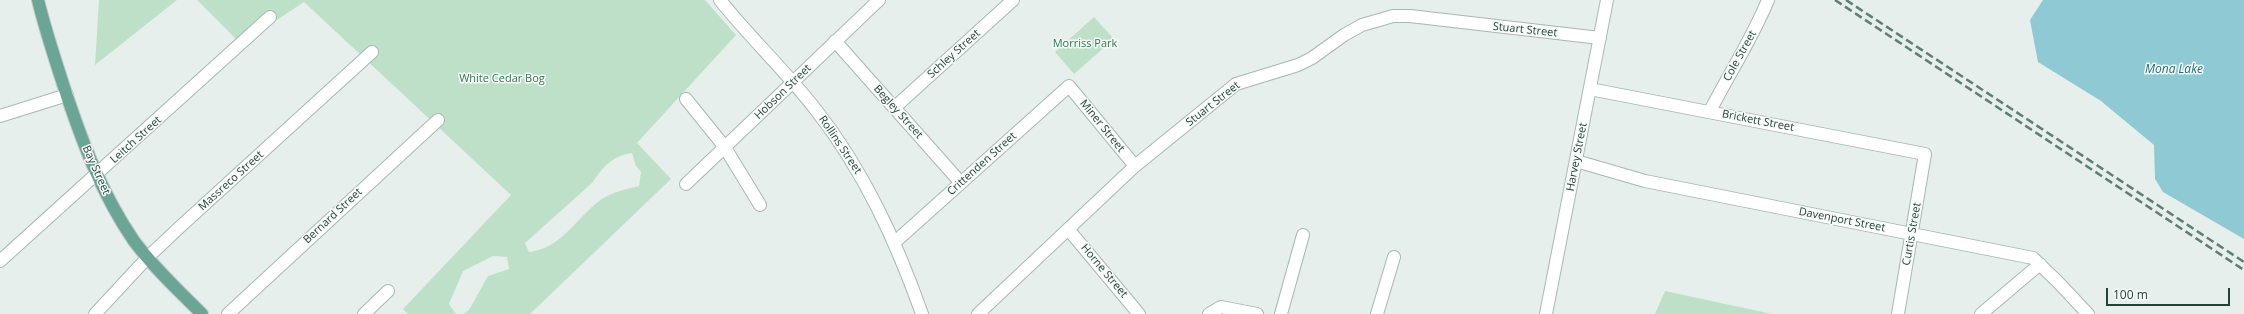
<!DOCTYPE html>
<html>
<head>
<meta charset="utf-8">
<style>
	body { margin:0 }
	#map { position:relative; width:2244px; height:314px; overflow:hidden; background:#e6efeb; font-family:"Open Sans",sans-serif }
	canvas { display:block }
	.scale { position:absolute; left:2106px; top:288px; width:124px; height:18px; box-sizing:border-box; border:2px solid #24423a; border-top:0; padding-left:5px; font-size:12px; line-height:14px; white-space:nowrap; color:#24423a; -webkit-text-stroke:3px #f7fbf9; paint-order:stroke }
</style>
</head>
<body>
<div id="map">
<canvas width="2244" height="314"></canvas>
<div class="scale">100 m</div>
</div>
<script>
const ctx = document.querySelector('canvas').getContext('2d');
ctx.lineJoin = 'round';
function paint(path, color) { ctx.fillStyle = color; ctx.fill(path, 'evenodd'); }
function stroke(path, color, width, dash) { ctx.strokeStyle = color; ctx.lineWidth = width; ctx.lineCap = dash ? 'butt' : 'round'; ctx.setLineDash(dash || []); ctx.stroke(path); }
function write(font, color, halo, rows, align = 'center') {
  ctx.font = font + ' "Open Sans",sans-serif'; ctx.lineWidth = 3; ctx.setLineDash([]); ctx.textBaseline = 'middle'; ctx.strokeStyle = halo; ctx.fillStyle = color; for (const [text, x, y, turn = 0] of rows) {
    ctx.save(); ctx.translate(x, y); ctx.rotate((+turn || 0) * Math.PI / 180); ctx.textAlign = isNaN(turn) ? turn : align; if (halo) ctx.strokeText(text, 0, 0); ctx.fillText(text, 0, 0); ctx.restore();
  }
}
paint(new Path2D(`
	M99,0h78l-82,65z
	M197,0h508l31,35 -99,108 34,36 -141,135h-67l6,-4 19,-34 21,-7 -2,-12 -14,-1 -30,15 -14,33 7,10h-48l-5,-5 108,-114 -207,-193 -63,42zM632,153l4,13 5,6 -2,14c-12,3 -26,6 -37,13 -26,18 -39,49 -73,53l-4,-9 67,-60c11,-16 20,-27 40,-30z
	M1094,17l20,22 -40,35 -19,-22z
	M1665,291l107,23h-117z`), '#bfe0c8');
paint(new Path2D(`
	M2043,0h201v239l-81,-47 -8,-13 -1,-34 -53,-44 -63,-39 -8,-42z`), '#8ec9d4');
const minor = new Path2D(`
	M720,0c30,38 66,71 96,110 48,61 80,131 106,204
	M835,41l126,142
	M1590,89l335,65 -27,160
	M686,99l38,47 36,59
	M894,108l119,-108
	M1710,111c19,-37 42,-72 58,-111
	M0,116l67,-21
	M1576,161l69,20 388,77 25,24 30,32
	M686,184l193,-184
	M1068,229l71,85
	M895,242l174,-156 66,80
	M0,261l270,-244
	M95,314l53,-57 34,-32 190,-173
	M228,314l210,-194
	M364,314l24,-23
	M978,314l157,-148 101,-82 62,-19 14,-7 32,-23 18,-10 31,-9h17l190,22
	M1209,314l12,-7 36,7
	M1281,314l22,-79
	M1377,314l17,-57
	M1546,314l61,-314
	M1981,314l59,-50`);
const major = new Path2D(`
	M38,0c7,29 16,56 25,84 18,55 38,109 71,157 20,27 45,50 68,73`);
stroke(minor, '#a8b8b2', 14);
stroke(major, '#c2cac8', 14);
stroke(minor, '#fff', 12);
stroke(major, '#6aa596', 12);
stroke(new Path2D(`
	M1835,0l409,270
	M1846,0l398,262`), '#5f7d75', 2.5, [8, 4]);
write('11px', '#24423a', '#f7fbf9', [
	["Stuart Street",1525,30,6],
	["Schley Street",954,54,-42],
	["Cole Street",1740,56,-61],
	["Hobson Street",783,92,-44],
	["Stuart Street",1213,104,-38],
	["Begley Street",898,112,48],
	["Brickett Street",1758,121,11],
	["Miner Street",1102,126,51],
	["Leitch Street",136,140,-42],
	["Rollins Street",840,145,56],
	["Harvey Street",1577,157,-79],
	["Crittenden Street",982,164,-42],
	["Bay Street",96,170,66],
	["Massreco Street",231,181,-42],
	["Bernard Street",333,216,-43],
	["Davenport Street",1842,220,11],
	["Curtis Street",1912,234,-80],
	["Horne Street",1104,271,50]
]);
write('11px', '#2d7a4b', '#f7fbf9', [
	["Morriss Park",1085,44],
	["White Cedar Bog",502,79]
]);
write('italic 12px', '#1c6f80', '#f7fbf9', [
	["Mona Lake",2174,70]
]);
</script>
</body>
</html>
